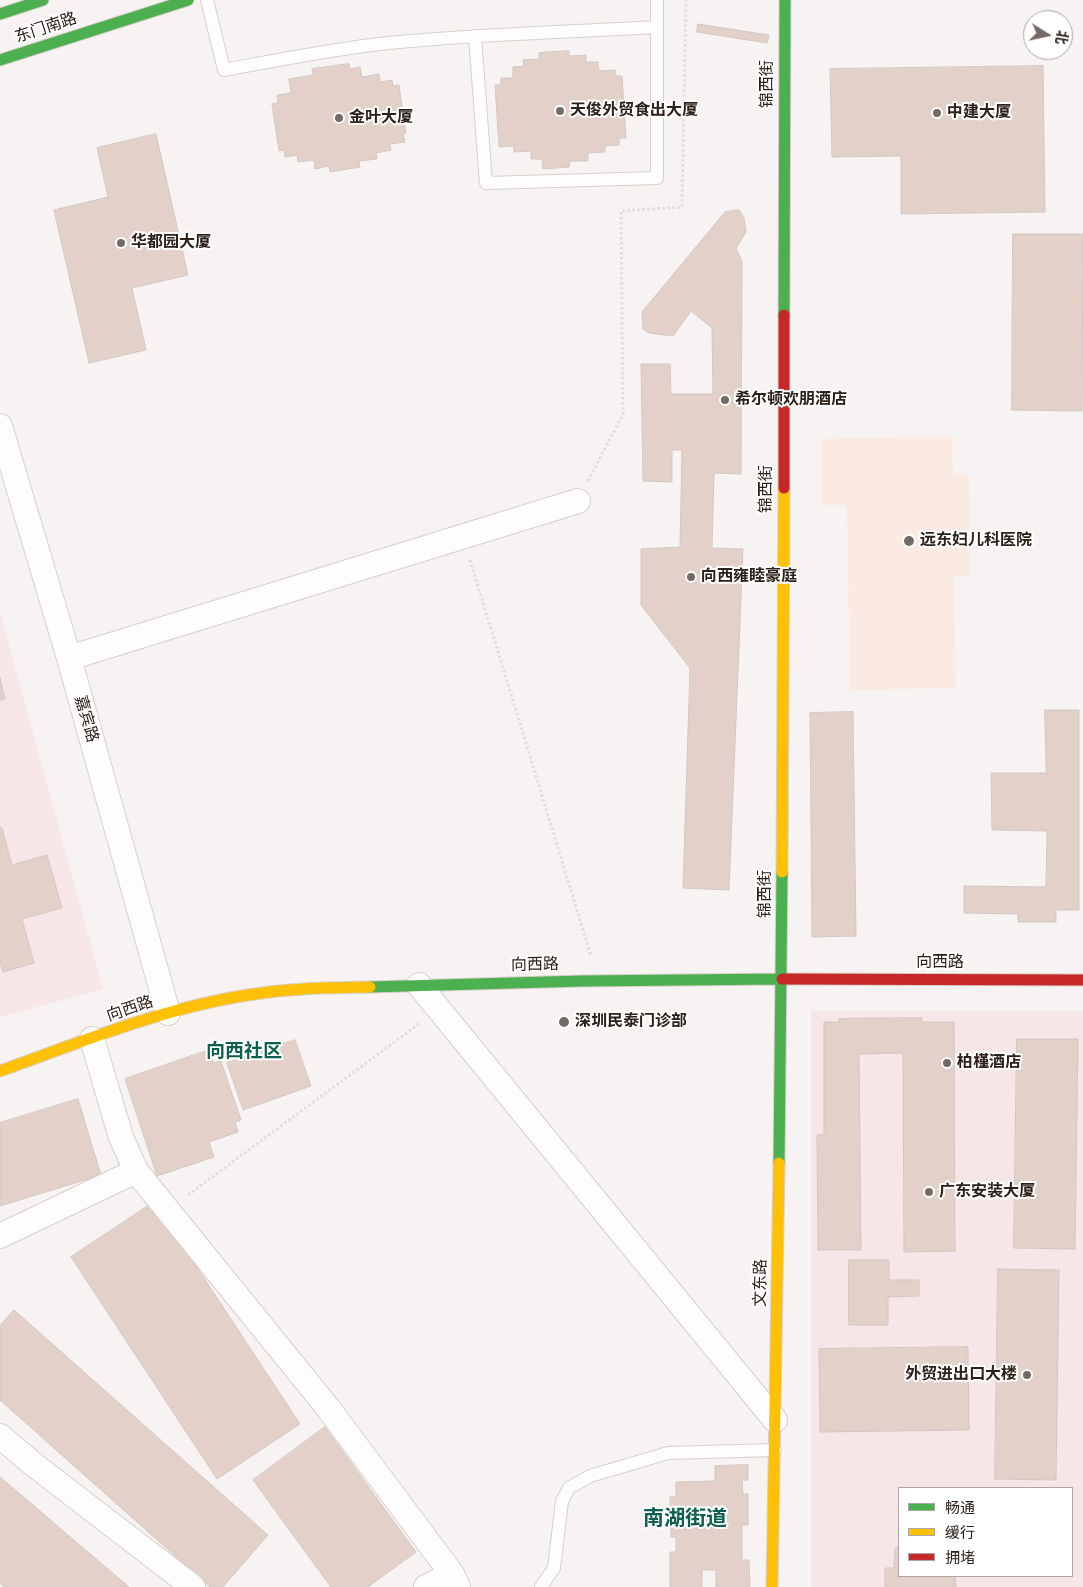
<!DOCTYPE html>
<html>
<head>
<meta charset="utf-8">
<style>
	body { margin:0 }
	#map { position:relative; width:1083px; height:1587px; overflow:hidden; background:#f7f3f2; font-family:Manrope,"Noto Sans SC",sans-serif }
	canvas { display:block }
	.legend { position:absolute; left:898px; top:1487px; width:175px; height:90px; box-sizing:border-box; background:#fff; border:1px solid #aba6a3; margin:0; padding:6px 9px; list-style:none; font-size:15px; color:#2d2019 }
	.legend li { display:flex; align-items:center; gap:10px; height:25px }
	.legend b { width:25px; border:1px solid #aba6a3 }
	.north { position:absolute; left:1023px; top:10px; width:50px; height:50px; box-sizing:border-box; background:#fff; border:1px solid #aba6a3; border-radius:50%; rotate:100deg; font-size:14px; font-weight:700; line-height:20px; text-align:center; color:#2d2019 }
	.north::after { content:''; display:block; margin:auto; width:18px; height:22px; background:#746a65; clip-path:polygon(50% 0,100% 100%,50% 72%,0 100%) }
</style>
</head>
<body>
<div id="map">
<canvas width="1083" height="1587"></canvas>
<ul class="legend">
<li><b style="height:6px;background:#4caf50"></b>畅通</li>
<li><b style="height:6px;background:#ffc107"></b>缓行</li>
<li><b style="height:6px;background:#c62828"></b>拥堵</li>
</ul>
<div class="north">北</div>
</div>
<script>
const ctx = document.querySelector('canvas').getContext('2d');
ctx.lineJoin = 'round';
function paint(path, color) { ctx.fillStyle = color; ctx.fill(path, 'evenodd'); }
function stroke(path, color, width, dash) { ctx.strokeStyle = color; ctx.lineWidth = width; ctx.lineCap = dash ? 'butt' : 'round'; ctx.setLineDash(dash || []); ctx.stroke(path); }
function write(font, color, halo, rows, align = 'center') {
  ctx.font = font + ' Manrope,"Noto Sans SC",sans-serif'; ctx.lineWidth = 4; ctx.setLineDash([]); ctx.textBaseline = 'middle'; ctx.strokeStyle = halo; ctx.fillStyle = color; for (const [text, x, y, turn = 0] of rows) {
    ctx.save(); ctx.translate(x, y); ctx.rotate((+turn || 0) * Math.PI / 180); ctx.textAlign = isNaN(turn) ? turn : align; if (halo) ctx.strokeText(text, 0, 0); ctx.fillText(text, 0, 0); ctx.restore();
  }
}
paint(new Path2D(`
	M0,612l103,377 -103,28z
	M811,1011h272v576h-272zM899,1488h173v88h-173z`), '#f6e6e7');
paint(new Path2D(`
	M952,436l1,39h16l1,101h-16l2,112 -106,2 -3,-185h-25v-66z`), '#faeae2');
const building = new Path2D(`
	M698,24l71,11 -2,8 -70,-11z
	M569,51v5l17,-1v7h12l1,9 16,-1 1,6h6l4,62h-7v7l-14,1v6l-17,1v8h-18l-1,6 -26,2 -1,-10h-11v-8l-17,1v-6l-15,1 -4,-62h6v-7h12v-11l11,-1 -1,-6 16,-1v-6z
	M349,64l1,5 10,-2 2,10 17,-3 1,8 12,-2 1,6 6,-1 7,48 -3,1 2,8 -15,2 1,6 -15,3 1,6 -18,2 1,6 -30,5 -1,-6 -14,3 -1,-9 -16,2 -1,-7 -12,2 -1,-7 -5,1 -7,-47 6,-1 -1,-8 14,-2 -2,-14 24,-4 -1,-6z
	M1043,66l2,146 -144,2v-58l-69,1 -2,-88z
	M156,134l32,141 -56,13 14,62 -57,13 -35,-153 54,-13 -11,-49z
	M739,210l5,8 2,14 -10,16 6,13 -1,213 -27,-1 -2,75 31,1 -14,341 -46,-2 7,-220 -49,-63v-56l39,-2 2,-97h-10v32l-29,-1 -2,-117h29l1,30h42l-1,-66 -21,-17 -18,25 -24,-3 -6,-4 -1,-17 83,-100z
	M1013,234h70l-1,177 -70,-1z
	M0,678l5,21 -5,1z
	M1045,710h34v200h-23v12h-38v-8l-54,-1v-27l82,1 1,-56 -55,-1 -1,-57h55z
	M853,712l3,224 -44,1 -2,-224z
	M0,828h2l10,37 35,-10 15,53 -40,11 12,44 -31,9 -3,-10z
	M922,1018v4h32l1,229 -51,1 -1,-199 -44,1 2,196h-43l-1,-115 7,-1v-112h15v-3z
	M1017,1039h61l-3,210 -61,-1z
	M295,1040l16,46 -68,24 -16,-47z
	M209,1050l4,13 8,-2 20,59 -6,2 3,10 -29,10 5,15 -57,19 -32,-97z
	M78,1099l23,76 -101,31v-83z
	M154,1202l146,222 -83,55 -146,-222z
	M849,1260h40v20h30v16l-31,1v28h-39z
	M998,1269l61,1 -3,210 -61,-1z
	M14,1310l254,225 -45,52h-13l-210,-187v-74z
	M968,1347l1,83 -149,2 -1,-83z
	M325,1427l91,125 -48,35h-37l-78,-107z
	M748,1465v15h-6l1,14h5v31h-6v35h7l1,27h-34v-17h-14v17h-32v-35h6v-15h-5l-1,-40h6v-15l39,-1v-15z
	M0,1477l129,110h-125l-4,-4z
	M899,1545v31h56l1,11h-71v-19h9l1,-18z`);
paint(building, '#e3d1c9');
stroke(building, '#d0c8c4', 1);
const lane = new Path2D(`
	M207,0l17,70c54,-10 109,-21 164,-27 90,-9 180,-11 269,-16
	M475,36l11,147 171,-5v-178
	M541,1587l13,-19 8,-67 7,-13 21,-12 78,-23 107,-3`);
const street = new Path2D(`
	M0,426l69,232 99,355
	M69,658l509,-157
	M419,985l356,435
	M92,1039l29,98 15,34 192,237 124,166 6,13
	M0,1236l136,-65
	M0,1436l33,28 160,123
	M426,1587l26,-13`);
const fast = new Path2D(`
	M0,14l43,-14
	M0,60l188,-60
	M784,315l1,-315
	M370,987l212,-6 200,-2
	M779,1163l3,-291`);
const slow = new Path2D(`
	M782,872l2,-384
	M0,1071c81,-29 163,-63 248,-76 40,-7 81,-7 122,-8
	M772,1587l7,-424`);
const jam = new Path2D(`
	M784,488v-173
	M782,979l301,1`);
stroke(lane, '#d8cfca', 14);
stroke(street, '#d8cfca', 26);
stroke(fast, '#d8cfca', 13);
stroke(slow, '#d8cfca', 13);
stroke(jam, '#d8cfca', 13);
stroke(new Path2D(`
	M588,481l35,-67 -2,-203 61,-4 4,-207
	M470,560l121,396
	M188,1195l232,-172`), '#dfdedd', 3, [2.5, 2.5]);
stroke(lane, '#fefdfd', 12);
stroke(street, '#fefdfd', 24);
stroke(fast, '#4caf50', 11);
stroke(slow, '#ffc107', 11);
stroke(jam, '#c62828', 11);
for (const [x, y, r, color] of [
	[560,111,5,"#746a65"],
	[937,113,5,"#746a65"],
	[339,118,5,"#746a65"],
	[121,243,5,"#746a65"],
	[725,400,5,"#746a65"],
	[909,541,6,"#746a65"],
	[691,577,5,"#746a65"],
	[564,1022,6,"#746a65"],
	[947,1063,5,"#746a65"],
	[929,1192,5,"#746a65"],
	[1027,1375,5,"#746a65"]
]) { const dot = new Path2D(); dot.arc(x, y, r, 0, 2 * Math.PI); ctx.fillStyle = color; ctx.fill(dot); stroke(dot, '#fff', 2); }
write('16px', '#2d2019', '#fff', [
	["东门南路",46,28,-18],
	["锦西街",768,84,-90],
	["锦西街",767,489,-90],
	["嘉宾路",86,719,74],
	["锦西街",766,894,-90],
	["向西路",940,963],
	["向西路",535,965,-1],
	["向西路",130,1009,-19],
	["文东路",761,1283,-89]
]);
write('bold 16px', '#2d2019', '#fff', [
	["天俊外贸食出大厦",570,111],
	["中建大厦",947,113],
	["金叶大厦",349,118],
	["华都园大厦",131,243],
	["希尔顿欢朋酒店",735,400],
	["远东妇儿科医院",920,541],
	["向西雍睦豪庭",701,577],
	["深圳民泰门诊部",575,1022],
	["柏槿酒店",957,1063],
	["广东安装大厦",939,1192],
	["外贸进出口大楼",1017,1375,"right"]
], 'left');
write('bold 19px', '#0e604d', '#fff', [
	["向西社区",244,1052]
]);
write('bold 21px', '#0e604d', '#fff', [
	["南湖街道",685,1519]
]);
</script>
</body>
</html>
